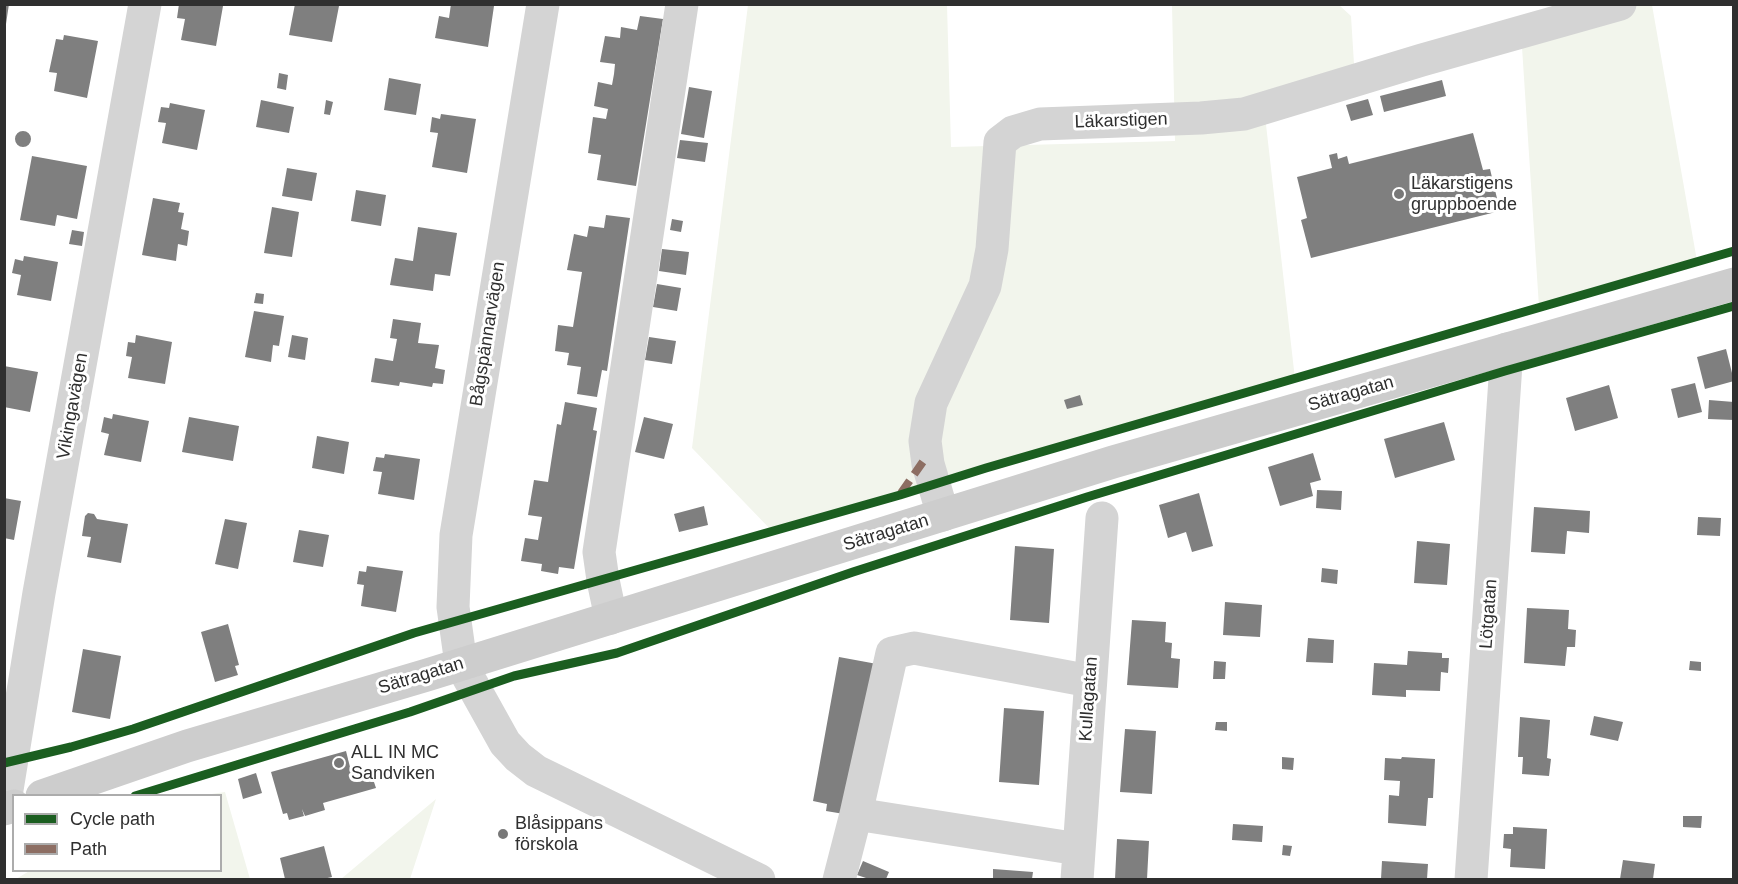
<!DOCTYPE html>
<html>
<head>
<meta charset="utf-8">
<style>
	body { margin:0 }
	#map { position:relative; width:1738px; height:884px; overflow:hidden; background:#fff; font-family:Arial,sans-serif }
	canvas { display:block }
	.frame { position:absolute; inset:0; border:6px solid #2f2f2f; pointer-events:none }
	.legend { position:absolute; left:12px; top:794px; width:210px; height:78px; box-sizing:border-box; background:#fff; border:2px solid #acacac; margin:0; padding:8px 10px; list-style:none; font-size:18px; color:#2f2f2f }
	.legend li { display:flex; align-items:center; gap:12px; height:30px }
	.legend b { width:30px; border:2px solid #acacac }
</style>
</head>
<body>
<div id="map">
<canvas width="1738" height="884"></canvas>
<div class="frame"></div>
<ul class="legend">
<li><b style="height:8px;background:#1b5e20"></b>Cycle path</li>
<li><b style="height:8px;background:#8d6e63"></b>Path</li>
</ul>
</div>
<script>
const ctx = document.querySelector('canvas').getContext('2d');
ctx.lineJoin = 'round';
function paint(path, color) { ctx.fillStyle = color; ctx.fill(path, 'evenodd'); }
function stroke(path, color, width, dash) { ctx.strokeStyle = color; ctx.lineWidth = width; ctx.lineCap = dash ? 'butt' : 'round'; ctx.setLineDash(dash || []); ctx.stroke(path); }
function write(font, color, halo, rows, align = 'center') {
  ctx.font = font + ' Arial,sans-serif'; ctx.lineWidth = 6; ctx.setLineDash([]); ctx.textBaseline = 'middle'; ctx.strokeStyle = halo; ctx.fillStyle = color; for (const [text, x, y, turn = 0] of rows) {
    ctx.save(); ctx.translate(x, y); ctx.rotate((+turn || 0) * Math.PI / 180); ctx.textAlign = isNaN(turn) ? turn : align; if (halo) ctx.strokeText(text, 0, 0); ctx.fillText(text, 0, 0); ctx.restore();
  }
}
paint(new Path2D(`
	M748,5h199l4,142 224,-6 -3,-136h167l12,11 4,64 -91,27 31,272 -523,152 -80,-83z
	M1620,5h32l45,256 -158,46 -18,-275z
	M225,792l25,87h-234l15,-9h189v-74l-15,-1z
	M436,799l-26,80h-70h1z`), '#f2f5ec');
paint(new Path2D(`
	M4,4h5l-3,20h-2z
	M179,4l44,2 -7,40 -35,-6 4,-21 -8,-1z
	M295,4l44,2 -7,36 -43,-7z
	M451,4l43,2 -6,41 -53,-9 4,-22 10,2z
	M640,16l23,3 -27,167 -39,-6 4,-25 -13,-2 5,-36 13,2 2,-10 -14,-3 4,-24 14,3 2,-11 1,-10 -15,-2 5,-26 15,2 1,-11 16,3z
	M64,35l34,6 -11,57 -33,-7 3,-18 -8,-1 7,-33 7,1z
	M279,73l9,2 -2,15 -9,-2z
	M389,78l32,6 -5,31 -32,-5z
	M1442,80l4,16 -62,16 -4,-16z
	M689,87l23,4 -8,47 -23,-4z
	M1368,99l5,16 -22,6 -5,-16z
	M261,100l33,7 -5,26 -33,-6z
	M326,100l7,2 -3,13 -6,-1z
	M170,103l35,7 -8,40 -35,-7 4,-20 -8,-1 3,-15 8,1z
	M441,114l35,5 -9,54 -35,-6 6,-34 -8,-1 2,-15 8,2z
	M15 139a8 8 0 1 1 16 0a8 8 0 1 1-16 0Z
	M1473,133l10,37 7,-1 10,42 -189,47 -10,-38 6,-2 -10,-41 35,-9 -3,-13 8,-2 1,6 9,-3 2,8z
	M680,140l28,3 -3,19 -28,-4z
	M32,156l55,10 -10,53 -20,-4 -2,11 -35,-6z
	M287,168l30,5 -5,28 -30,-5z
	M356,190l30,5 -5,31 -30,-5z
	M153,198l27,5 -2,9 6,1 -3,16 8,2 -2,15 -9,-2 -2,17 -34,-6z
	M272,207l27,5 -7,45 -28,-4z
	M606,215l24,3 -23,153 -5,-1 -5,27 -20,-3 4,-27 -14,-2 2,-12 -14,-2 3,-26 15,2 9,-55 -15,-2 7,-36 13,3 2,-11 15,2z
	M672,219l11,2 -2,11 -11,-2z
	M418,227l39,6 -7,43 -15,-2 -2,17 -43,-6 5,-27 18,3z
	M72,230l12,2 -2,14 -13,-2z
	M662,249l27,3 -3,23 -27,-4z
	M24,256l34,6 -7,39 -34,-6 4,-20 -9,-2 3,-14 8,2z
	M657,284l24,4 -4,23 -24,-4z
	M256,293l8,1 -1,10 -9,-1z
	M254,311l30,5 -5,30 -6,-1 -2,17 -26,-5z
	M393,319l28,4 -3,20 21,2 -4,23 10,2 -2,14 -10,-1 -1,4 -32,-5 -1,4 -28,-4 4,-24 18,3 4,-22 -7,-1z
	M136,335l36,7 -7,42 -37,-6 4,-21 -6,-1 2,-14 7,1z
	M292,335l16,3 -3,22 -17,-3z
	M649,337l27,4 -4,23 -27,-4z
	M1726,349l8,32 -29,8 -8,-32z
	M4,366l34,6 -8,40 -26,-5z
	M1695,383l7,29 -24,6 -7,-29z
	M1609,385l9,33 -43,13 -9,-33z
	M1080,395l3,10 -16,4 -3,-9z
	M1709,400l25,2v18l-26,-1z
	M565,402l32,6 -4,22 4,1 -23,138 -15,-2 -1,7 -17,-3 1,-7 -21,-3 4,-23 13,2 4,-23 -14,-2 6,-35 14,2 9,-58 4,1z
	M113,414l36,7 -8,41 -37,-7 5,-21 -8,-2 3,-15 8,2z
	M189,417l50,9 -6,35 -51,-9z
	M644,417l29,7 -9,35 -29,-7z
	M1444,422l11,38 -60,18 -11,-39z
	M317,436l32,6 -5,32 -32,-6z
	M1313,453l8,27 -11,3 3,13 -33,10 -12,-39z
	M385,454l35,5 -6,41 -36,-6 4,-22 -9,-1 3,-14 8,1z
	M1317,490l25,1 -1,19 -25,-2z
	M1199,493l14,53 -21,6 -6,-20 -18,6 -9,-33z
	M4,498l17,3 -7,39 -10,-2z
	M704,506l4,19 -29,7 -5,-18z
	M1534,507l56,4 -1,22 -22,-2 -2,23 -34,-2z
	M88,513l6,1 3,5 31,5 -7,39 -34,-6 4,-20 -9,-1 3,-20z
	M1698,517l23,1 -1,18 -23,-1z
	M225,519l22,4 -9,46 -23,-5z
	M299,530l30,5 -6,32 -30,-5z
	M1417,541l33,3 -3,41 -33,-2z
	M1015,546l39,3 -5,74 -39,-3z
	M367,566l36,5 -7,41 -35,-6 3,-21 -7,-1 2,-13 7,1z
	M1322,568l16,2 -1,14 -16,-2z
	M1225,602l37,3 -2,32 -37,-2z
	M1527,608l42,2 -1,19 8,1 -1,17h-8l-2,19 -41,-3z
	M1132,620l34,2 -1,20 7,1 -1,15 9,1 -2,29 -51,-3z
	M228,624l11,41 -4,1 3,9 -23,7 -14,-50z
	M1308,638l26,2 -1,23 -27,-1z
	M83,649l38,7 -11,63 -38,-7z
	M1408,651l34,2v5h7l-1,15 -7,-1 -1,19 -34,-1v7l-34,-2 2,-32 33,2z
	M839,657l38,7 -27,151 -24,-4 1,-7 -14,-3z
	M1214,661l12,1 -1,17h-12z
	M1690,661l11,1v9l-12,-1z
	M1004,708l40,3 -5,74 -40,-3z
	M1594,716l29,6 -5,19 -28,-6z
	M1520,717l30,3 -3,38 4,1 -2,17 -27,-2 1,-17h-5z
	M1216,722h11v9l-12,-1z
	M1125,729l31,2 -4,63 -32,-2z
	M346,751l6,24 18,-5 6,18 -53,15 2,7 -20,6 -3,-7 2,7 -15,4 -2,-7 -4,1 -12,-42z
	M1282,757l12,1 -1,12 -11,-1z
	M1402,757l33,2 -2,39h-5l-2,28 -38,-3 1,-28 10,1 1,-15 -16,-1 1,-22 16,1z
	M256,773l6,20 -19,6 -5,-20z
	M1683,816h19l-1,12 -18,-1z
	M1233,824l30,2 -1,16 -30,-2z
	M1513,827l34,2 -2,40 -35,-2 1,-18 -8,-1 1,-14h9z
	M1117,839l32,2 -2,38h-32z
	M1283,845l9,1 -2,10 -8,-1z
	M324,846l8,31 -9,2h-38l-5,-21z
	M1623,860l32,4 -2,15h-33z
	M863,861l26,11 -3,7h-17l-12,-4z
	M1382,861l46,3 -1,15h-46z
	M993,869l40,3 -1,7h-39z`), '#7f7f7f');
stroke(new Path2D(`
	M543,4l-87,531 -3,72 8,57 44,79 13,14 18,14 223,109
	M943,515l-15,-51 -3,-23 6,-38 54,-117 7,-37 8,-107 13,-10 27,-8 161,-6 43,-4 178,-54 198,-56
	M611,618l-8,-38 -4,-28 83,-548
	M4,808l35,-215 106,-589
	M1078,849l-222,-35 36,-161 22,-5 176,33
	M839,880l17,-66
	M1077,880l25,-362
	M1471,880l36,-531`), '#d4d4d4', 33);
stroke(new Path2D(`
	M42,796l145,-50 240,-71 686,-213 621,-178
	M4,809l10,-3`), '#cdcdcd', 33);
stroke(new Path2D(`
	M901,493l26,-37`), '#8d6e63', 8, [15, 8]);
stroke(new Path2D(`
	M4,763l67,-16 62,-18 281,-96 486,-138 86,-27 748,-217
	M135,796l275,-84 104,-36 103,-23 236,-81 234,-75 418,-126 229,-65`), '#1b5e20', 9);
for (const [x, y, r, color] of [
	[1399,194,6,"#787878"],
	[339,763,6,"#787878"],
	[503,834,6,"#787878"]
]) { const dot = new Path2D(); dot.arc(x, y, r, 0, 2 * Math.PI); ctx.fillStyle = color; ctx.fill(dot); stroke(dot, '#fff', 2); }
write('18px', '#2f2f2f', '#fff', [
	["Läkarstigen",1121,121,-2],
	["Bågspännarvägen",488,334,-81],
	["Sätragatan",1351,394,-16],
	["Vikingavägen",73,406,-80],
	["Sätragatan",886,533,-17],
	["Lötgatan",1489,614,-86],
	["Sätragatan",421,676,-17],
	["Kullagatan",1089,699,-86]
]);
write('18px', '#2f2f2f', '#fff', [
	["Läkarstigens",1411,184],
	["gruppboende",1411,205],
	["ALL IN MC",351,753],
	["Sandviken",351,774],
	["Blåsippans",515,824],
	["förskola",515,845]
], 'left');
</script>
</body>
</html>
